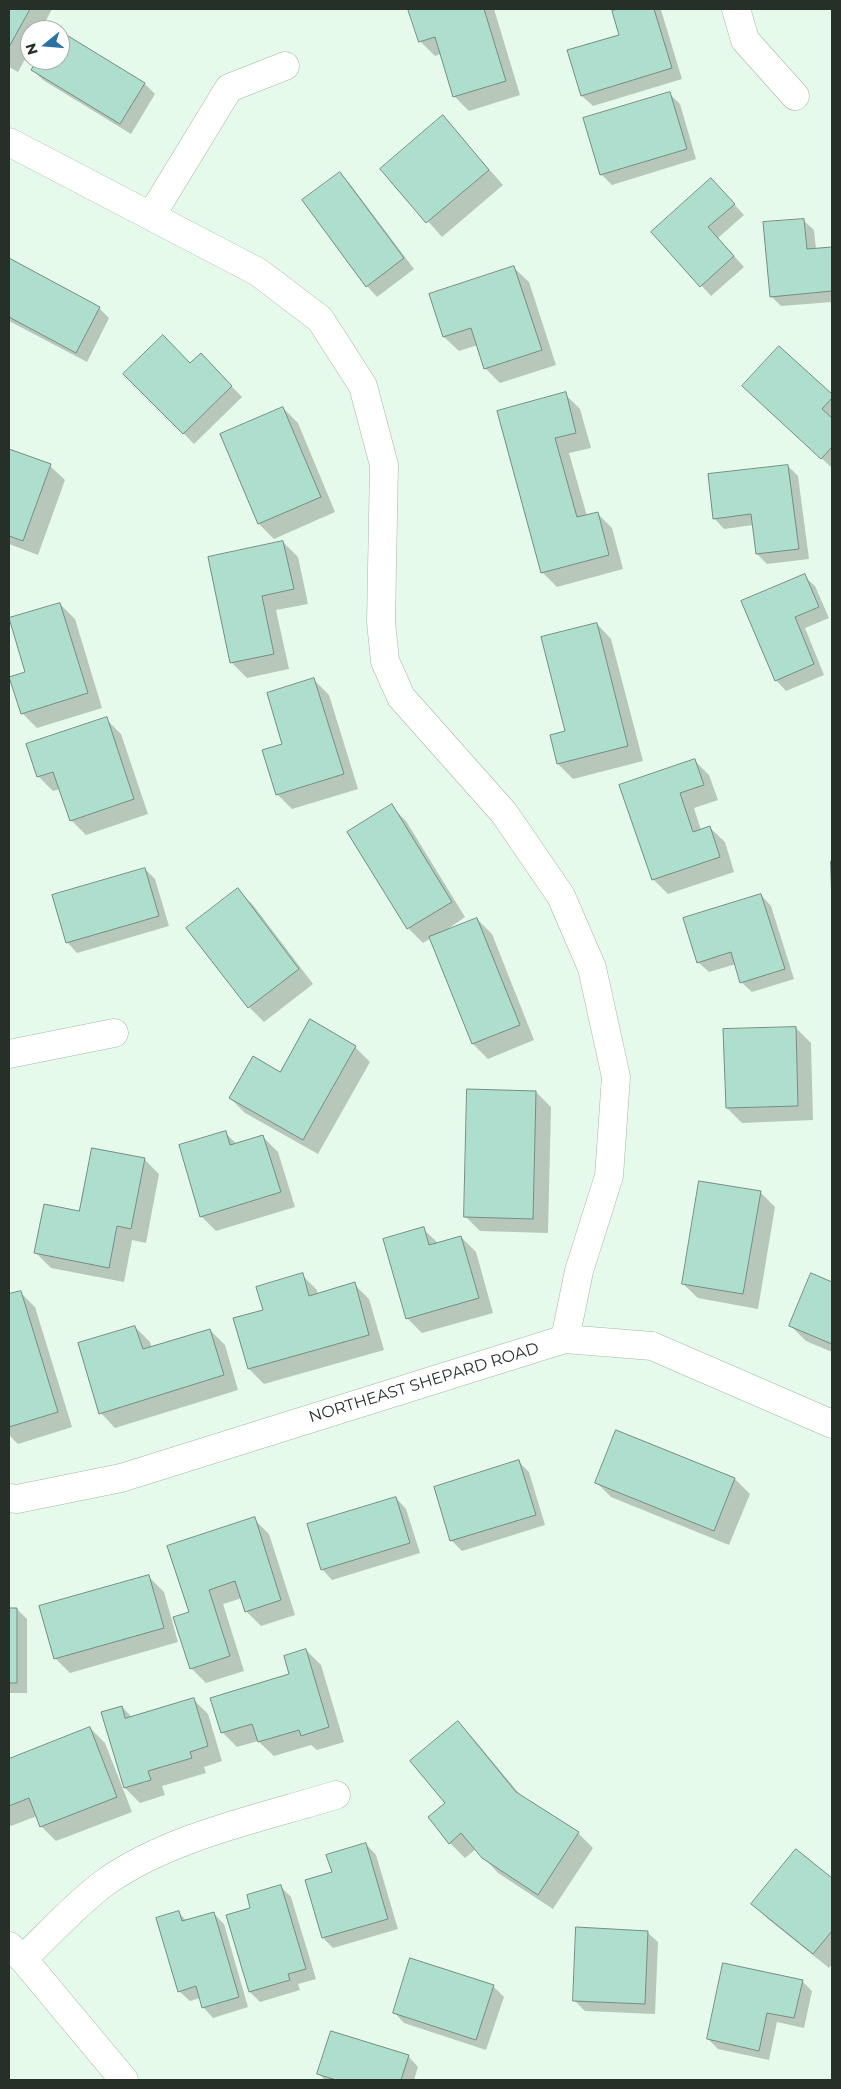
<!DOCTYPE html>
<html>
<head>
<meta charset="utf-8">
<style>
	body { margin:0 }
	#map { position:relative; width:841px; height:2089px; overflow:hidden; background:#e5faea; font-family:Montserrat,sans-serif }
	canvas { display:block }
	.frame { position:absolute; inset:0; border:10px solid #272f29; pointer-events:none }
	.north { position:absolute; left:20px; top:20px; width:50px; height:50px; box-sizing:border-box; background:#fff; border:1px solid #a9aca9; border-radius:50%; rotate:253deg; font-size:14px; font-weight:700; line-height:20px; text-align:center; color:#272f29 }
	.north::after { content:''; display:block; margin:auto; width:18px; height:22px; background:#2a71a5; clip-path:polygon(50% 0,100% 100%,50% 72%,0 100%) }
</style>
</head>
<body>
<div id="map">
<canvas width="841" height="2089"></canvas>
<div class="frame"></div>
<div class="north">N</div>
</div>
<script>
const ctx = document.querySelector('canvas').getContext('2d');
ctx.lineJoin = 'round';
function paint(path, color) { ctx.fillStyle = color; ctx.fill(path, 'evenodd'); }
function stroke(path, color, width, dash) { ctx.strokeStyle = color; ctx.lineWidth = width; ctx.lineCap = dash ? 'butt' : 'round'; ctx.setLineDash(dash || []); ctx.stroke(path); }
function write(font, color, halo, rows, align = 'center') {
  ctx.font = font + ' Montserrat,sans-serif'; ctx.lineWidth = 4; ctx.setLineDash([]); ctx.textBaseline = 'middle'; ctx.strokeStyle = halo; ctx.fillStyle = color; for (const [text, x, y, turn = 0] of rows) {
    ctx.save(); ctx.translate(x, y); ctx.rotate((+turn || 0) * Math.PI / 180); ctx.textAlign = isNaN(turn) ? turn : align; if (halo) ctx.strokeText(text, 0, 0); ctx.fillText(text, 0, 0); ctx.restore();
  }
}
paint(new Path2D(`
	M9,9h43l-11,21h-11v20l-12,22 -9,-5z
	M409,9h85l26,86 -51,16 -15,-15 -13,-42 -6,2 -15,-15z
	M622,9h37l2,1 21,69 -89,27 -11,-10 38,-61 -7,-24z
	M60,32l85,52 10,10 -24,40 -88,-54 -10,-10 6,-10h21z
	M669,93l11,11 16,55 -84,26 -11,-11z
	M443,117l60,68 -61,52 -60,-68z
	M340,173l10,11 64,85 -37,28 -10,-11z
	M721,190l23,25 -26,23 26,29 -33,29 -58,-64z
	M803,220l11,10 2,19 16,-1v54l-51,4 -10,-10z
	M9,259l90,49 10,10 -22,44 -78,-41z
	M514,268l15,14 27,83 -56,18 -15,-15 -7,-23 -19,6 -15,-14z
	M779,347l53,49v72l-78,-72z
	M201,355l41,42 -48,47 -69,-70 65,-9z
	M565,394l15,15 11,39 -22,5 18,63 10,-3 15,15 11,41 -66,18 -15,-15 -43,-161z
	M283,408l15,15 37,89 -61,27 -15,-15 -37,-90z
	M9,451l41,15 15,14 -27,75 -29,-11z
	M788,466l10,10 11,83 -42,5 -10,-10 -4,-29 -29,4 -10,-11z
	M283,542l15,15 10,47 -32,6 13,59 -42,9 -15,-15z
	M804,576l11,10 14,32 -24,10 19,47 -38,16 -10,-11z
	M60,604l15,15 27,89 -65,20 -15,-15 4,-40z
	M597,624l14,15 32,122 -70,18 -15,-15z
	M314,680l15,15 29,94 -66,20 -15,-15z
	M106,719l15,15 27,80 -62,21 -15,-15 -11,-31 -7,2 -15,-15z
	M694,760l15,15 9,25 -24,8 7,22 9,-2 15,14 9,30 -66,22 -15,-15 -32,-94z
	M391,806l15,15 59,96 -23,16 35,-14 15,15 42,106 -46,19 -15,-15 -42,-106 -8,5 -15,-15z
	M145,869l10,10 14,47 -92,27 -10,-11z
	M238,890l15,15 60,79 -49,38 -15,-15 -61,-79z
	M761,895l10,11 23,73 -42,13 -11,-10 -5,-18 -27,8 -11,-10z
	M796,1028l15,15 2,77 -71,3 -15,-15z
	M355,1047l15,15 -52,92 -73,-41 -15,-15z
	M536,1092l15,15 -3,126 -68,-2 -15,-15z
	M225,1133l12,11 26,-7 15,15 17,55 -79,24 -15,-15z
	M144,1159l15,15 -13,69 -14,-3 -8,42 -73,-14 -15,-15z
	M760,1192l15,15 -17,102 -60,-11 -15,-14z
	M423,1229l15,14 23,-6 15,15 17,61 -71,20 -15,-15z
	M302,1275l15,15 1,4 36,-10 15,15 15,51 -120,34 -15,-15 -14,-50 29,-8z
	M812,1275l20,8v69l-26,-11 -15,-15z
	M20,1292l15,15 37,120 -54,17 -9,-9v-140z
	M135,1327l15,15 2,6 58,-18 15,15 13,45 -123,38 -14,-15z
	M617,1432l118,47 15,15 -21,51 -118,-48 -15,-15z
	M519,1462l10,10 16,53 -83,26 -11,-11z
	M396,1498l10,11 14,44 -88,27 -10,-11z
	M254,1519l15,15 26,81 -34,11 -15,-15 -4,-13 -19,6 21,67 -38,12 -15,-15v-55z
	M149,1577l15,15 14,50 -108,31 -15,-15z
	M9,1609h8l10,10v74h-18z
	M306,1650l15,15 23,77 -27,8 -6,-5 -37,11 -16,-15 -21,6 -15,-15 69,-57z
	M193,1699l15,15 14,47 -18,6 2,6 -44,13 3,9 -25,8 -15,-15 -22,-75 19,-6 10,10z
	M458,1723l15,15 49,59 56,36 15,15 -40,61 -55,-36 -22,-24 -11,9 -15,-15 -3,-40z
	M90,1728l15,15 27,69 -76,29 -15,-15 -4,-10 -26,10 -2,-2v-64z
	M366,1844l10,11 22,74 -65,19 -10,-10 -17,-57 27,-8z
	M796,1850l36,30v84l-3,4 -61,-49 -15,-15z
	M281,1887l10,10 25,82 -18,5 2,6 -40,12 -10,-10 2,-84z
	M178,1912l9,9 26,-8 11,11 24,83 -35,11 -10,-11 -3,-9 -10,3 -11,-10z
	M647,1932l11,10 -3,72 -70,-3 -11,-11z
	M411,1960l83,27 10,10 -18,53 -82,-27 -10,-11z
	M802,1981l10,10 -8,37 -27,-6 -8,38 -51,-11 -10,-10z
	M408,2056l10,11 -4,13h-89l-6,-6z`), '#0003');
const building = new Path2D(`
	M9,9h21l-21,38z
	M408,9h76l22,72 -53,16 -18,-60 -16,5z
	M618,9h36l18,59 -91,28 -14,-46 52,-15 -7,-24z
	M60,31l85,52 -25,41 -89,-54 6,-10h23z
	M670,92l17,57 -87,26 -17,-57z
	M443,115l46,55 -63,53 -46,-54z
	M340,172l64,86 -38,29 -64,-87z
	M711,178l24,26 -27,23 26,29 -34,31 -49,-55z
	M804,219l3,30 25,-2v44l-62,6 -7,-75z
	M9,258l91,49 -24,46 -67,-36z
	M514,266l28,84 -58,19 -13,-41 -28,9 -14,-43z
	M163,335l27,28 11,-10 31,33 -49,48 -60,-60z
	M779,346l53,48v4l-10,11 10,9v29l-11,12 -79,-73z
	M566,392l10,41 -21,5 22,79 21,-5 11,43 -68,18 -44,-162z
	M283,407l38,90 -63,27 -38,-90z
	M9,449l42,15 -28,77 -14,-5z
	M788,465l11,84 -43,5 -5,-40 -38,5 -5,-45z
	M283,541l11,48 -32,7 12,58 -44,9 -22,-106z
	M805,574l14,33 -24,10 19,47 -39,17 -34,-80z
	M60,603l28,90 -67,21 -12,-37 16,-5 -16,-54z
	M597,623l31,123 -71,18 -7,-29 15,-4 -24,-94z
	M314,678l30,96 -68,21 -14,-45 20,-6 -15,-51z
	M107,717l27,82 -64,22 -17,-49 -16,5 -11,-33z
	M695,759l9,26 -24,8 13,39 17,-6 10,31 -68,23 -33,-95z
	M392,804l60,98 -45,27 -60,-97z
	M831,861h1v46z
	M145,868l14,48 -93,27 -14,-48z
	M238,888l61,81 -51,39 -62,-80z
	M761,894l24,75 -45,14 -9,-31 -34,11 -14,-45z
	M477,918l43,107 -48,19 -43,-107z
	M310,1019l46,27 -53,94 -74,-42 24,-42 27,16z
	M796,1027l2,79 -72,2 -3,-79z
	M467,1089l69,2 -3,128 -69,-2z
	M226,1131l4,14 33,-10 18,57 -81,25 -21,-72z
	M92,1148l53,10 -14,71 -14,-3 -8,42 -75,-15 10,-49 35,7z
	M699,1181l62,10 -18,103 -61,-10z
	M424,1227l5,18 32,-9 18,62 -73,21 -23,-80z
	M303,1273l6,23 46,-14 14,53 -121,34 -15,-51 30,-8 -7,-23z
	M811,1273l21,9v62l-43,-18z
	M21,1291l37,121 -49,15v-133z
	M135,1326l8,23 67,-20 14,46 -125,39 -21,-71z
	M616,1430l119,48 -21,53 -119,-48z
	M519,1460l17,55 -86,26 -16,-54z
	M396,1497l14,46 -89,27 -14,-46z
	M255,1517l26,83 -36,12 -10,-31 -26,9 21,66 -40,13 -17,-52 16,-5 -22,-66z
	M149,1575l15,53 -110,31 -15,-53z
	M9,1608h8v75h-8z
	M306,1649l23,78 -28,9 -2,-6 -41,12 -6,-18 -31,9 -11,-35 79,-24 -5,-18z
	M194,1698l14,48 -18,6 2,6 -44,13 3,9 -27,8 -23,-76 21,-6 3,12z
	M458,1721l58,71 63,40 -41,63 -56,-37 -21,-25 -12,11 -21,-27 17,-14 -35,-42z
	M90,1727l27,70 -77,30 -11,-29 -20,8v-47z
	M366,1843l22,76 -66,19 -17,-58 27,-8 -6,-17z
	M796,1849l36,29v53l-19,23 -62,-50z
	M281,1885l25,84 -18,5 2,6 -41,12 -23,-77 24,-7 -3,-13z
	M179,1911l3,10 32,-9 25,85 -37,11 -6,-22 -18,6 -22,-74z
	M576,1927l72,4 -3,73 -72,-3z
	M410,1958l84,27 -18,55 -83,-27z
	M723,1963l80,17 -9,38 -27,-5 -8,38 -52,-12z
	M331,2031l78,24 -8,25h-65l-19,-6z`);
paint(building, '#aedfce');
stroke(building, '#748d84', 1);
const minor = new Path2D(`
	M736,9l9,31 50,56
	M9,142l249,130 62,47 43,67 21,79 -3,157 4,39 16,36 103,116 57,83 31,72 24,109 -7,99 -30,95 -14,68
	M151,216l78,-128 56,-22
	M9,1054l105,-21
	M9,1498l8,1 104,-21 444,-139 87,7 180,78
	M23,1959c26,-25 51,-53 80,-75 64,-47 158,-66 233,-89`);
const major = new Path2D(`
	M9,1946l14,13 101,121`);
stroke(minor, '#a3b7a7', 29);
stroke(major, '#a3b7a7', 29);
stroke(minor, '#fff', 28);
stroke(major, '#fff', 28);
write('16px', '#272f29', '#fff', [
	["NORTHEAST SHEPARD ROAD",424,1383,-17]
]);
</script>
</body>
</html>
